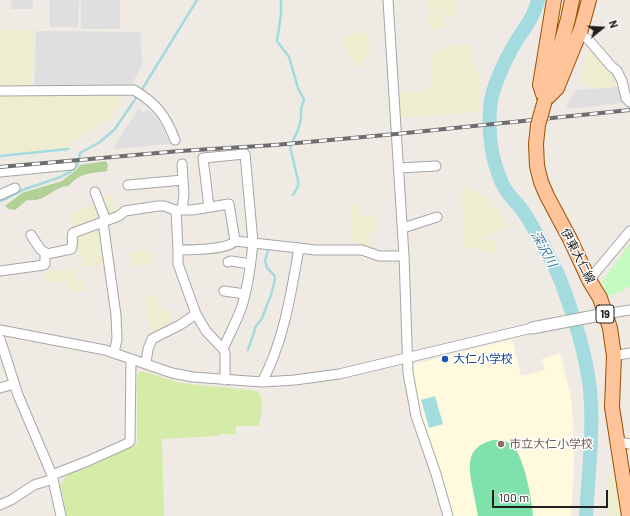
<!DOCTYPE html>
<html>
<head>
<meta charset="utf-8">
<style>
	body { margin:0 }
	#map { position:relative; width:630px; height:516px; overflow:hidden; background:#f0eae4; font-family:Barlow,sans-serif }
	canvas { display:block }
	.north { position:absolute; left:582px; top:8px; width:40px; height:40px; -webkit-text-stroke:3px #fff; paint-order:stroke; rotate:72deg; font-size:11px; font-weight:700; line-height:16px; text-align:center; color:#1f1f1f }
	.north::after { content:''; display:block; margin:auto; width:14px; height:18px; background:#1f1f1f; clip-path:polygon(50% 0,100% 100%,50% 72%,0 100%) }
	.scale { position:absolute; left:492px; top:490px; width:116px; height:18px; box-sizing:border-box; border:2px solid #1f1f1f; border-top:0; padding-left:5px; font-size:12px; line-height:14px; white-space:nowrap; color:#1f1f1f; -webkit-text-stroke:3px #fff; paint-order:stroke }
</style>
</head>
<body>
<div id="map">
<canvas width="630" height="516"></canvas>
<div class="north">N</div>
<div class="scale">100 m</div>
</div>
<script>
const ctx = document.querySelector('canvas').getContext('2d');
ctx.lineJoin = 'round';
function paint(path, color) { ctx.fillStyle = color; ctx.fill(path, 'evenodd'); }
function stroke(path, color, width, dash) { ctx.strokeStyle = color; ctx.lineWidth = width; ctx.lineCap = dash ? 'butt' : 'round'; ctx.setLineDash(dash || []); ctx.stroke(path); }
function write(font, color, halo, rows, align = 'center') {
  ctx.font = font + ' Barlow,"Noto Sans JP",sans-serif'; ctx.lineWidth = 3; ctx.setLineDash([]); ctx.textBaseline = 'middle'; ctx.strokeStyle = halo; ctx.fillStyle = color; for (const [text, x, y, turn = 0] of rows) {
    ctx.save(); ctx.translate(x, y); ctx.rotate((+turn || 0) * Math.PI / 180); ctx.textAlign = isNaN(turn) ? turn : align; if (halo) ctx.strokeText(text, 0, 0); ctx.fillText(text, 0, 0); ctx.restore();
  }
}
paint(new Path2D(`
	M512,339l9,37 24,-6 -3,-11 18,-6 11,44 2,27 1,39 -3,53h-119l-30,-93 -11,-58z`), '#fffade');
paint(new Path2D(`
	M427,0h11l8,26 -15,4 -4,-14 3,-1z
	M439,0h15l3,15 -11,3z
	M0,30h33l-1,57h-32z
	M366,32l2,1 2,19 -14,17 -8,-15 -7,-17 2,-2z
	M452,44l17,1 12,41 -2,26 -79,6 -2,-25 22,-2 13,-5 -2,-32 5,-4 12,-2z
	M589,48l26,24 5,14 -29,2 -11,-8z
	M116,93l6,4v4l-14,19 -20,13 -13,6 -5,9 -70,6v-60z
	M469,187l4,1 10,9h5l22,30 -9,4 -16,4 -1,2 1,2 4,1 6,1v4l2,4 -2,5 -32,-8 -1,-58z
	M111,195l5,16 -2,3 -6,1 -8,-16z
	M358,202l1,15h17l1,15 -8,1 1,14 -8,-1 -4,-5 -7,1v-39z
	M94,204h2l5,13 -1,1 -26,11 -5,-15z
	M101,225l6,39 -24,3 -3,-18h-6l2,-15z
	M150,249l3,14 -22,3 -1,-1 -1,-12z
	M75,269v10h8l2,11 -16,1 -1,-10 -22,2 -1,-12z
	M153,294l4,2 5,15 6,-1 5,15 -21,11 -8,-39z
	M614,474l7,42h-14l1,-40z`), '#efedcf');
paint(new Path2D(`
	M142,371l39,12 77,8c6,8 4,26 0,35h-22l-1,9 -14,-2 -1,3 -58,3 2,77h-98l-3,-20 -3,-11 7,-10 31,-12 39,-20v-69z`), '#d4eca8');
paint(new Path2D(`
	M106,161l2,4 -1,6c-16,3 -28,1 -38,15 -14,-1 -23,17 -42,14l-12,10 -6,-1 -4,-3 17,-13 40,-12 14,-11 4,-5z`), '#b1d197');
paint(new Path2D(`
	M630,243v43l-8,5 -15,5 -5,-14z`), '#c4fcc0');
paint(new Path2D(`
	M493,440c6,0 13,0 18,4 13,10 21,56 22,72h-55c-2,-10 -4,-21 -6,-31 -4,-22 -5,-38 21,-45z`), '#7fe2ac');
paint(new Path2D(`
	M11,0h22v9h-22z
	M50,0h29l-1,27h-28z
	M81,0h39v29h-39z
	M36,31l105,1 1,33 -10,19 -13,3 -85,1z
	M620,87l5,14 -1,2 -4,-1 -4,2 -49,5 -1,-2 10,-17z
	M139,108l3,5 7,-3 11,12 10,22 -55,5v-5z`), '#dfdfdf');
paint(new Path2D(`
	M435,396l8,28 -14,4 -8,-28z`), '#a3dbdf');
stroke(new Path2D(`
	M281,0v14l-4,27 12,16 9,31 6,12 -3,9v10l-3,11 -8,17 8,33v6l-5,9
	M141,91l56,-91
	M0,156l68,-7
	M0,201c8,-2 15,-8 23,-11 13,-6 46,-12 54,-25 2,-3 2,-8 3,-12l20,-11 15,-13 23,-34
	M248,350l8,-24 6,-8 9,-23 3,-12 1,-5 -1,-3 -7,-7 -2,-7 4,-14`), '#a3dbdf', 2.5);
stroke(new Path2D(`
	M538,0c-4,19 -18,33 -27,50 -8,15 -21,43 -21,60 -2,24 2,51 12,73 4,10 12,17 18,24 7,9 12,19 18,29 9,16 19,33 25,51 13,35 27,80 28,117 2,37 -3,75 -5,112`), '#a3dbdf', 14);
const minor = new Path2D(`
	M388,0l16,256 4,117 8,43 20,58 12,42
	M579,34l9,5 23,27 6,5 5,10 4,17 4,4
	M0,91l134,-1c23,14 32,26 41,50
	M399,168l37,-2
	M0,172l71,-7
	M128,185l55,-5
	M95,192l11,29
	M0,195l15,-7
	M209,207l-6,-49 42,-4 8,88c-2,22 -5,44 -11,64 -5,15 -13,29 -19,43
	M176,210l2,40
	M182,210l2,-16 -2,-30
	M103,222l13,93 1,24 -3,14
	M403,228l34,-11
	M31,235l9,14 7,5
	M228,262l3,-1 19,3
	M0,271l44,-6 1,-1v-9l2,-1 24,-5c3,-4 0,-11 2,-16l46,-17 6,-5 33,-5h6l11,4h17l37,-6 6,37
	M589,280l41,-49
	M224,291l21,3
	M196,314l10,17 17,18 2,4v27
	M605,314l25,-4
	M0,330l105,20 67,23 21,4 69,5 33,-2 44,-6 193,-46
	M0,339l18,56 34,80 9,41
	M614,356l16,-3
	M146,363l2,-14 4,-10 28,-14 16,-11 -18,-50v-14c13,0 49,0 57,-9l64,7
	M262,382c22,-41 29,-89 37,-134l16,2h47l17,6h25
	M0,388l14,-4
	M616,441l14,3
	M52,475l36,-14 40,-18 2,-2 1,-81
	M0,505l11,-5 23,-15 19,-6`);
const tertiary = new Path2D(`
	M532,328l73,-14`);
const primary = new Path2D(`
	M549,87l19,-68 4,-19
	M544,97l-4,-12 14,-85
	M545,100l12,-12 24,-59 8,-29
	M538,125l-2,19 1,22 4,16 6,14 23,43 19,41 11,18 10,30 4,28 -2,51 17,109`);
stroke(minor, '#a6a6a6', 11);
stroke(tertiary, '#a6a6a6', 13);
stroke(primary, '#994f00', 16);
stroke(minor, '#fff', 9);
stroke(tertiary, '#fff', 11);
stroke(primary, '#ffc49a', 14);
const rail = new Path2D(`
	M0,167l180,-16 95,-6 121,-11 234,-24`);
stroke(rail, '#6d6d6d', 4);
stroke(rail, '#fff', 2.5, [8]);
const primaryBridge = new Path2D(`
	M538,125l7,-25`);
stroke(primaryBridge, '#994f00', 16, []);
stroke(primaryBridge, '#ffc49a', 14);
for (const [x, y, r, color] of [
	[445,359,4,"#1a4fb4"],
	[501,444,4,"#8d6e63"]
]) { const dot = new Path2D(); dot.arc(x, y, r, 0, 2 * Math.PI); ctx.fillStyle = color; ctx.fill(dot); stroke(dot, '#fff', 1.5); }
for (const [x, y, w] of [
	[605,314,18]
]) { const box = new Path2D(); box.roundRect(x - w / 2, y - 9, w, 18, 3); ctx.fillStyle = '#fff'; ctx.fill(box); stroke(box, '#1f1f1f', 1); }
write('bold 11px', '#1f1f1f', null, [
	["19",605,314]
]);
write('12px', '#1f1f1f', '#fff', [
	["伊東大仁線",578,256,63]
]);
write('12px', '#164399', '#fff', [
	["大仁小学校",453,359]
], 'left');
write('12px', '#785e54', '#fff', [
	["市立大仁小学校",509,444]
], 'left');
write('italic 13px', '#3f7a9b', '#fff', [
	["深沢川",544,249,61]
]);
</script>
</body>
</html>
